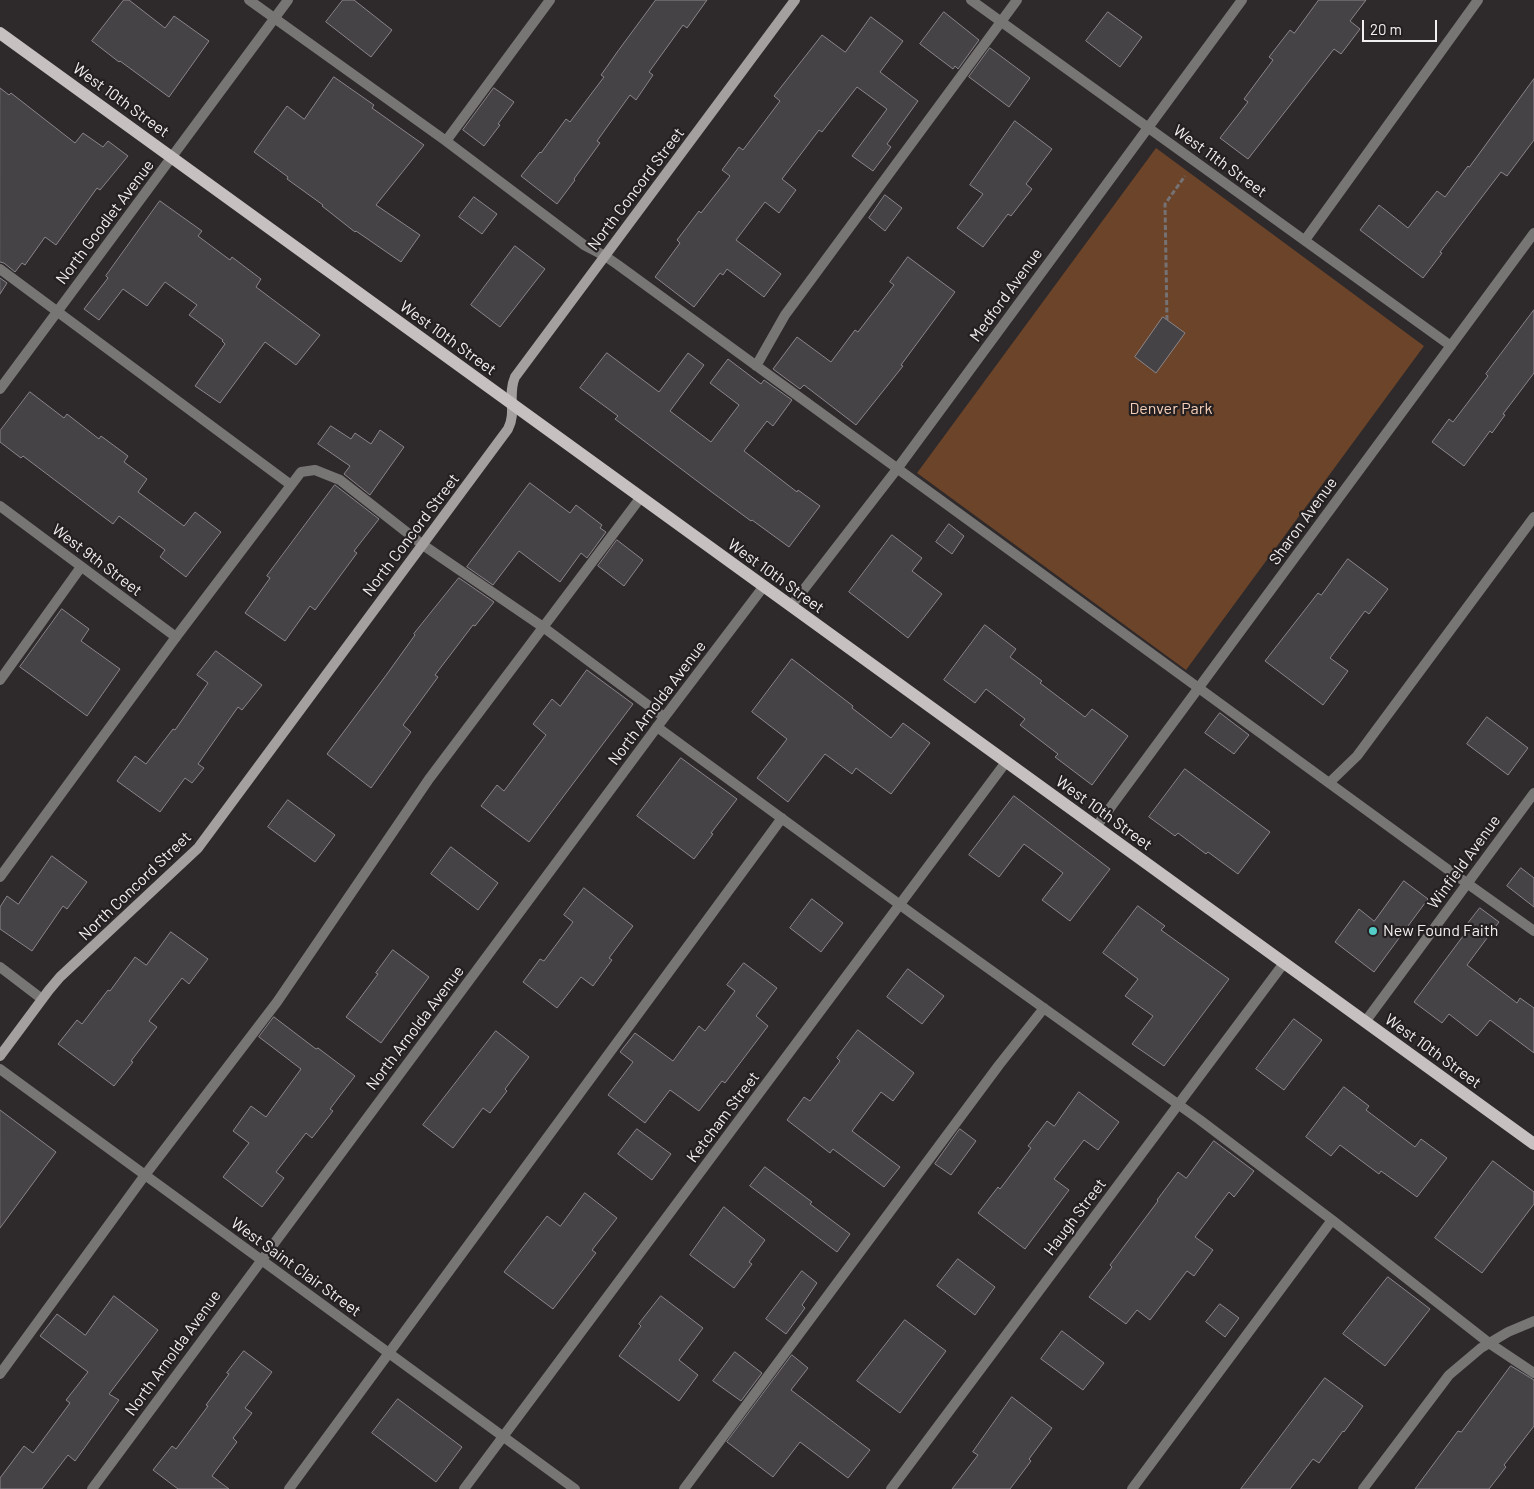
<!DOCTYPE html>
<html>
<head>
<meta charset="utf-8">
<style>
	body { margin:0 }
	#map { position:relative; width:1534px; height:1489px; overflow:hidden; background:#2e292b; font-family:Barlow,sans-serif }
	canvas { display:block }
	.scale { position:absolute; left:1362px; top:20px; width:75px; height:22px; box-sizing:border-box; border:2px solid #f2eff1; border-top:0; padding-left:6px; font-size:15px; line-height:18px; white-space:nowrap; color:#f2eff1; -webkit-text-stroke:4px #241f21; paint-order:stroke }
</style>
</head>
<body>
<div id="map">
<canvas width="1534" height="1489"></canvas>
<div class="scale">20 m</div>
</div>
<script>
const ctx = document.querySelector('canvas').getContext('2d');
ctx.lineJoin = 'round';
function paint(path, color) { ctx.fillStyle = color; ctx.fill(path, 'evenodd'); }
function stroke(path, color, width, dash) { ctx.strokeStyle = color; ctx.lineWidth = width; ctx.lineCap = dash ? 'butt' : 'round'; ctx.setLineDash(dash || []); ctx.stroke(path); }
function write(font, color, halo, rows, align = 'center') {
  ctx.font = font + ' Barlow,sans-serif'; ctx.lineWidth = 4.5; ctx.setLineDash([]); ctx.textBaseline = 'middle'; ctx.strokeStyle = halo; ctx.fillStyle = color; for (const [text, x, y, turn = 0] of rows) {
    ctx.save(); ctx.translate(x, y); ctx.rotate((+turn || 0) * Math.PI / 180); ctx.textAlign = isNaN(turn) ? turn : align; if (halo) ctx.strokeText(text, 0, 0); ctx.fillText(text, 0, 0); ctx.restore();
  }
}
paint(new Path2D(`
	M1156,148l268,198 -238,324 -269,-197z`), '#6b4429');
const building = new Path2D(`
	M124,0h5l36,28 9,-12 35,25 -40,56 -49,-36 -1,1 -27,-21z
	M343,0h11l38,30 -21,27 -45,-35z
	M656,0h51l-20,28 -4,-3 -34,47 4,3 -17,25 -6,-5 -33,46 3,2 -26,36 1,1 -18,24 -36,-28 19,-24 1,1 25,-34 4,3 34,-45 -3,-2 17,-24z
	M1319,0h47l-16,21 10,8 -19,25 -7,-5 -86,110 -28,-21 28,-36 -4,-3 29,-39 -4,-3 21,-27 4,3z
	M944,12l35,28 -21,29 -3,-3 -2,3 -33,-25z
	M1108,12l34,25 -22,30 -34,-26z
	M871,17l32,24 -23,31 38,29 -31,43 4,3 -18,24 -21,-15 35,-47 -30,-22 -35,45 -3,-2 -37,49 14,11 -17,23 -14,-11 -29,38 45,34 -17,23 -37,-28 -4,6 -3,-2 -26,34 -39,-30 25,-34 -3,-3 22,-29 2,2 29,-37 -8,-6 17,-23 4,3 37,-49 -6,-5 48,-61 23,17z
	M990,48l40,30 -21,29 -40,-30z
	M334,77l40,28 -2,3 52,37 -48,60 44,30 -19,27 -45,-31 -1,1 -33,-26 1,-1 -36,-26 1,-2 -34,-25 33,-46 17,13z
	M1534,79v61l-27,36 -6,-4 -61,80 2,1 -19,25 -63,-48 19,-25 29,23 29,-37 8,6 23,-31 1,1z
	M0,88l9,7 2,-2 64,50 8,-10 20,14 5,-6 20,15 -28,34 -3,-2 -41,57 -11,-8 -20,28 -3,-2 -7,9 -11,-9 -4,-1z
	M494,88l20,14 -16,22 2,1 -16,21 -21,-16z
	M1015,121l37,28 -26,35 6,5 -21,27 -3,-2 -25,33 -26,-19 26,-34 -13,-9z
	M885,195l17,13 -17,23 -16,-13z
	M474,197l23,17 -15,20 -23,-17z
	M160,201l42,30 -4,5 32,24 2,-3 29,22 -5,8 64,48 -24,30 -31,-23 -45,61 -25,-17 30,-42 -3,-3 1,-1 -34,-25 8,-10 -32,-23 -18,24 -24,-17 -24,31 -15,-11 24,-31 -2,-2z
	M515,246l30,23 -45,58 -29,-22z
	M908,257l47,35 -54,73 2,1 -47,59 -52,-40 -4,4 -27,-20 24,-32 34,25 24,-32 3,2 36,-47 -4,-3z
	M0,278l7,5 -7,11z
	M1534,310v63l-31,41 2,1 -13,18 -2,-2 -26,35 -32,-24 17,-23 4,3 35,-46 -2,-2z
	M1163,317l22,16 -29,40 -21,-16z
	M607,353l52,39 29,-39 16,12 -34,46 41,31 28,-37 -29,-22 18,-24 33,25 3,-4 28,20 -19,26 -6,-5 -23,30 53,41 1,-2 22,16 -31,41 -37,-27 -1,1 -38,-28 -98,-74 3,-3 -38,-28z
	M30,392l34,26 3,-4 32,25 2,-3 27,20 -4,6 23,17 -9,13 46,34 11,-14 26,20 -35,45 -26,-20 5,-7 -46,-34 -6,8 -90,-68 -2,2 -21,-16v-11z
	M331,426l20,13 4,-6 16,11 9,-14 24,17 -34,48 -26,-21 6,-8 -32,-22z
	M530,483l40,30 6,-8 26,20 -2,3 6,4 -19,26 -6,-5 -21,29 -41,-31 -26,34 -26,-18z
	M335,485l44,34 -25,32 3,2 -42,57 -5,-4 -25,35 -40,-28 25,-35 -3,-2z
	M949,524l15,12 -12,18 -16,-12z
	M892,535l30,23 -10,13 30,23 -34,44 -59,-46z
	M617,540l26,20 -19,26 -26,-20z
	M1348,559l40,30 -19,25 -4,-3 -35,47 18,13 -25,34 -58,-44 53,-68 3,2z
	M459,578l35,24 -19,24 -2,-1 -38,50 3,2 -35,48 8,7 -40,56 -44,-34 60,-80 28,-39 -1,-1z
	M62,609l27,20 -8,12 39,28 -33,47 -67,-49z
	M985,625l31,24 -6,8 32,24 -2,2 45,34 7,-8 36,27 -36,49 -37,-28 3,-3 -38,-29 5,-6 -39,-30 -11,14 -31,-23z
	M216,651l46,34 -20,25 -4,-3 -40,57 6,4 -12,15 -7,-5 -25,34 -43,-31 18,-25 11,8 27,-35 2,1 33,-47 -11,-8z
	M792,659l61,47 -1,2 39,30 12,-15 27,20 -39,51 -35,-26 -4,6 -27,-20 -37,48 -31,-24 30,-39 -35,-27z
	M587,670l46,34 -104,138 -48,-36 16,-21 7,6 42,-56 -13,-11 19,-25 8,7z
	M1220,713l29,22 -15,19 -29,-21z
	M1487,717l41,31 -20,27 -41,-31z
	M681,758l56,41 -26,34 2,1 -19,25 -57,-43z
	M1185,769l85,63 -32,42 -30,-22 -2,2 -28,-21 -3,3 -26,-19z
	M1014,796l96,73 -40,52 -28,-21 21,-27 -39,-29 -25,33 -30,-22z
	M288,800l47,35 -20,27 -47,-35z
	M451,847l47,36 -20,27 -47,-36z
	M52,856l35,26 -20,27 -4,-3 -31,45 -32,-22v-22l7,-11 11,8z
	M1521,868l13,10v29l-27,-21z
	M1404,881l24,18 -54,73 -39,-30 24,-33 15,12z
	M584,888l49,38 -24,32 3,2 -19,26 -12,-9 -24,31 -34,-26 17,-23 4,2 29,-39 -9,-7z
	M812,899l31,24 -22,29 -31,-24z
	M1138,906l27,20 -4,4 68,49 -65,87 -32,-22 21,-28 -28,-20 13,-17 -35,-26z
	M1480,908l19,14 -32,43 50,38 3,-5 14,10v45l-44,-33 -13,16 -28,-22 -7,9 -28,-21 55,-74 -3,-2z
	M171,932l37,27 -19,25 -7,-6 -33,43 8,6 -26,34 2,1 -19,24 -56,-42 19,-24 5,4 26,-34 2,1 25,-34 11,8z
	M393,950l36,27 -48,66 -35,-26 32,-43 -2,-1z
	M744,963l33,25 -21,28 12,10 -43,57 -3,-2 -23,30 -29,-21 -25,33 -37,-28 25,-33 -13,-10 15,-19 38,28 26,-35 6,5 30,-40 -8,-6z
	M908,969l36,27 -22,28 -35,-27z
	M274,1017l42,32 2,-1 37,28 -25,33 3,2 -21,27 -6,-5 -30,39 8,6 -22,29 -39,-30 26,-34 -16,-12 18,-25 15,11 35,-48 -42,-32z
	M1294,1019l28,21 -38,50 -28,-21z
	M858,1030l56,43 -21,28 -12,-9 -29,39 48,36 -16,20 -51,-38 -3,4 -43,-33 17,-23 6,4 30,-40 -3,-3z
	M496,1031l33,26 -24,32 2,2 -17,22 -7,-5 -30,40 -30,-23z
	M1344,1087l25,19 -3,4 49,37 6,-8 26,19 -30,39 -36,-26 -2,3 -39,-29 -9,11 -25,-19z
	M1079,1092l40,30 -21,28 -14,-10 -30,39 15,11 -44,59 -47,-36 20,-26 2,2 31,-41 -3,-2 19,-25 7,5z
	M0,1110l56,42 -56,76z
	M637,1129l34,25 -19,26 -34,-26z
	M960,1129l16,12 -25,34 -16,-11z
	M1214,1141l40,30 -20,26 -5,-5 -34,45 18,13 -19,26 -7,-5 -37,49 -13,-10 -11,14 -37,-27 23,-30 -2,-2 48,-64 -1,-1 21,-28 8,6z
	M1493,1161l41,31v12l-52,69 -47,-35z
	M765,1167l47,35 -2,2 40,30 -13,18 -87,-66z
	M585,1193l32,25 -25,32 4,3 -43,56 -49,-37 43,-56 13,10z
	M724,1207l41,33 -16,22 3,2 -18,24 -44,-33z
	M958,1259l37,28 -20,28 -38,-29z
	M802,1271l15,12 -15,22 3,3 -19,26 -20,-15z
	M1388,1277l42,32 -45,57 -42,-32z
	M114,1296l44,34 -49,64 10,6 -44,61 -7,-6 -26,34h-42v-11l24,-32 9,7 37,-50 -4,-3 22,-28 -48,-36 17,-22 28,21z
	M661,1296l42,32 -24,32 19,15 -19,26 -60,-45 22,-30 -2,-2z
	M1220,1304l19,14 -14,19 -19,-15z
	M905,1320l41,31 -46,62 -43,-32z
	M1062,1331l42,32 -21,27 -42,-31z
	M244,1351l28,21 -27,36 7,5 -19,25 4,4 -25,34 17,13h-51l-25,-19 19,-24 4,3 32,-43 -2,-1 23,-31 -2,-1z
	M735,1352l27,21 -21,28 -28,-20z
	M792,1355l16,13 -17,22 79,60 -22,28 -48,-36 -27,35 -46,-35z
	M1511,1366l23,14v46l-30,39 2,2 -17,22h-74l43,-58 3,1z
	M1325,1378l38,28 -19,26 -1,-1 -24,32 -6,-4 -23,30h-49z
	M1012,1397l40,31 -23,31 2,2 -21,28h-58l26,-34 -5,-3z
	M398,1399l64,48 -26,35 -64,-49z`);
paint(building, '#464347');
stroke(building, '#89858a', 1);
stroke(new Path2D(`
	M1167,320l-2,-116 20,-28`), '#767274', 3, [5, 2.5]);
stroke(new Path2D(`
	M249,0l197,141 138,104 21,11 13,9 836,609 80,57
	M446,141l104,-141
	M1305,240l173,-240
	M0,269l291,216
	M756,366l29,-51 232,-315
	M0,680l81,-113
	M657,727l261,191 282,202 132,100
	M1329,783l28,-27 177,-239
	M0,877l176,-240 125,-165 14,-2 25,10 83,65 120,82 121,90
	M0,1374l145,-199 132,-173 152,-223 212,-282
	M289,1489l493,-671
	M684,1489l315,-424 45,-57
	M1132,1489l200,-269 157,123 45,30`), '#787575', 10);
stroke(new Path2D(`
	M971,0l480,346
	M0,389l288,-389
	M0,506l176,131
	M791,606l106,-137 345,-469
	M1096,827l438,-594
	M0,967l42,32
	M1365,1022l169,-229
	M0,1069l575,420
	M92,1489l565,-762 107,-141
	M464,1489l542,-727
	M891,1489l393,-526
	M1363,1489l86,-114 32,-27 27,-16 26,-11`), '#787575', 10);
stroke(new Path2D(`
	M0,1056l49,-66 11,-13 138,-129 310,-419c9,-17 -1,-34 7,-52l280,-377`), '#a4a09f', 10);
stroke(new Path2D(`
	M0,33l1534,1111`), '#c6c0c0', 12);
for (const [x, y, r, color] of [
	[1373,931,5,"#54cdc8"]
]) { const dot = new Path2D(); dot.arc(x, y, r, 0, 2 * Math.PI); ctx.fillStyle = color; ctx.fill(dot); stroke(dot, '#241f21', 2); }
write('16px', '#f2eff1', '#241f21', [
	["West 10th Street",121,100,36],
	["West 11th Street",1220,161,36],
	["North Concord Street",636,189,-53],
	["North Goodlet Avenue",105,222,-53],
	["Medford Avenue",1006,295,-54],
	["West 10th Street",448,338,36],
	["Sharon Avenue",1303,521,-54],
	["North Concord Street",411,535,-53],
	["West 9th Street",97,560,37],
	["West 10th Street",776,576,36],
	["North Arnolda Avenue",657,703,-53],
	["West 10th Street",1104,813,36],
	["Winfield Avenue",1464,862,-54],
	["North Concord Street",135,886,-44],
	["North Arnolda Avenue",415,1028,-53],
	["West 10th Street",1433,1051,36],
	["Ketcham Street",723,1117,-53],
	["Haugh Street",1075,1217,-53],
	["West Saint Clair Street",296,1267,36],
	["North Arnolda Avenue",173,1353,-54]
]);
write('16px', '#f5cfb7', '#241f21', [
	["Denver Park",1171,409]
]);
write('16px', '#f2eff1', '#241f21', [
	["New Found Faith",1383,931]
], 'left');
</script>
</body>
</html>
